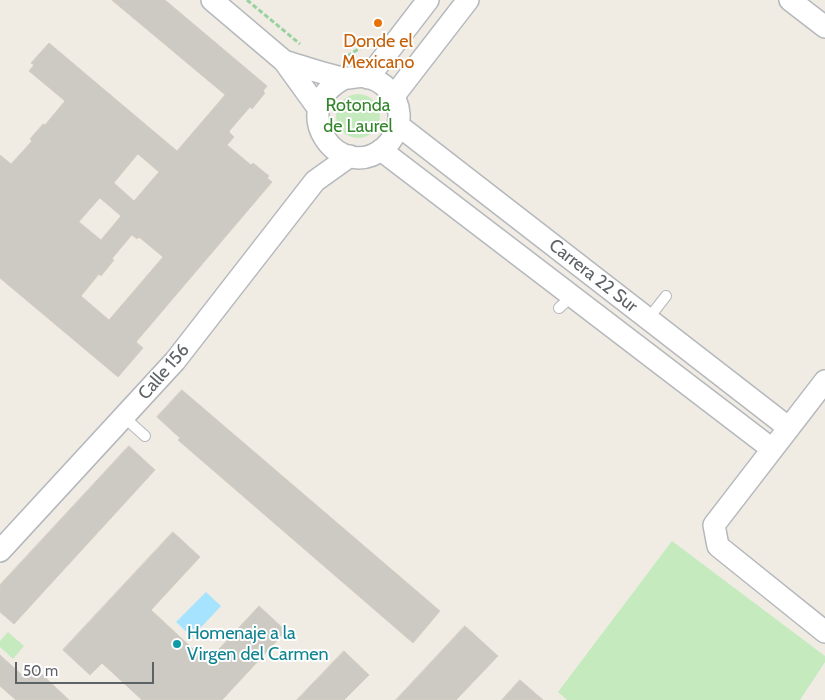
<!DOCTYPE html>
<html>
<head>
<meta charset="utf-8">
<style>
	body { margin:0 }
	#map { position:relative; width:825px; height:700px; overflow:hidden; background:#f0ece4; font-family:Cabin,sans-serif }
	canvas { display:block }
	.scale { position:absolute; left:15px; top:662px; width:139px; height:22px; box-sizing:border-box; border:2px solid #5c6266; border-top:0; padding-left:6px; font-size:15px; line-height:18px; white-space:nowrap; color:#5c6266; -webkit-text-stroke:4px #fff; paint-order:stroke }
</style>
</head>
<body>
<div id="map">
<canvas width="825" height="700"></canvas>
<div class="scale">50 m</div>
</div>
<script>
const ctx = document.querySelector('canvas').getContext('2d');
ctx.lineJoin = 'round';
function paint(path, color) { ctx.fillStyle = color; ctx.fill(path, 'evenodd'); }
function stroke(path, color, width, dash) { ctx.strokeStyle = color; ctx.lineWidth = width; ctx.lineCap = dash ? 'butt' : 'round'; ctx.setLineDash(dash || []); ctx.stroke(path); }
function write(font, color, halo, rows, align = 'center') {
  ctx.font = font + ' Cabin,sans-serif'; ctx.lineWidth = 4; ctx.setLineDash([]); ctx.textBaseline = 'middle'; ctx.strokeStyle = halo; ctx.fillStyle = color; for (const [text, x, y, turn = 0] of rows) {
    ctx.save(); ctx.translate(x, y); ctx.rotate((+turn || 0) * Math.PI / 180); ctx.textAlign = isNaN(turn) ? turn : align; if (halo) ctx.strokeText(text, 0, 0); ctx.fillText(text, 0, 0); ctx.restore();
  }
}
paint(new Path2D(`
	M336 116a22 22 0 1 1 44 0a22 22 0 1 1-44 0Z
	M672,541l153,115v6l-25,38h-233l-9,-8z
	M8,632l16,14 -11,13 -13,-12v-6z`), '#c4eabe');
paint(new Path2D(`
	M206,592l15,14 -29,31 -16,-15z`), '#a5e3ff');
const building = new Path2D(`
	M112,0h53l102,86 -4,5 2,2 -13,16 -2,-2 -20,23 -1,2 5,5 -7,8 24,20 2,-2 16,13 -2,2 5,4 -136,160 7,6 -25,29 -118,-99v-123l11,9 21,-23 -2,-2 13,-15 2,1 20,-24 -36,-30 5,-6 -3,-2 18,-20 128,108 48,-56zM138,154l21,18 -25,29 -20,-18zM100,198l21,18 -20,24 -22,-18zM132,235l5,4 2,-2 24,20 -54,63 -28,-24 18,-22 2,2 13,-16 -2,-1z
	M182,390l258,221 -27,32 -235,-203 2,-2 -23,-21z
	M129,446l26,24 -141,154 -14,-12v-27z
	M173,532l27,25 -49,53 56,52 52,-56 27,25 -64,69h-80l-40,-37 -12,12 -27,-25z
	M465,626l33,30 -42,44h-60z
	M344,651l25,24 -25,25h-47z
	M0,655l24,22 10,-10 35,33h-53l-16,-14z
	M520,680l23,20h-41z`);
paint(building, '#cdc9c3');
stroke(building, '#d5ccc1', 1);
const service = new Path2D(`
	M559,308l13,-12
	M648,319l18,-23
	M125,418l20,18`);
const minor = new Path2D(`
	M212,0l72,61 34,47
	M790,0l35,27
	M284,61c20,6 39,13 59,17 7,1 15,-3 23,-1 17,3 32,19 33,37 1,13 -6,26 -15,34 -45,37 -100,-40 -39,-70
	M368,78l60,-78
	M393,97l75,-97
	M398,125l391,303
	M381,150l391,299
	M825,381l-111,144 4,21 107,86
	M0,551l175,-190 140,-180 35,-25`);
stroke(service, '#b5b8bc', 12);
stroke(minor, '#b5b8bc', 24);
stroke(new Path2D(`
	M247,0l53,44
	M347,56l20,-12`), '#99d1a1', 3, [5, 2.5]);
stroke(service, '#fff', 10);
stroke(minor, '#fff', 21);
for (const [x, y, r, color] of [
	[378,23,5,"#e8710a"],
	[177,644,5,"#0f9aa8"]
]) { const dot = new Path2D(); dot.arc(x, y, r, 0, 2 * Math.PI); ctx.fillStyle = color; ctx.fill(dot); stroke(dot, '#fff', 2); }
write('18px', '#c56008', '#fff', [
	["Donde el",378,42],
	["Mexicano",378,63]
]);
write('18px', '#33852c', '#fff', [
	["Rotonda",358,106],
	["de Laurel",358,127]
]);
write('18px', '#5c6266', '#fff', [
	["Carrera 22 Sur",593,276,38],
	["Calle 156",164,372,-49]
]);
write('18px', '#0d838f', '#fff', [
	["Homenaje a la",187,634],
	["Virgen del Carmen",187,655]
], 'left');
</script>
</body>
</html>
